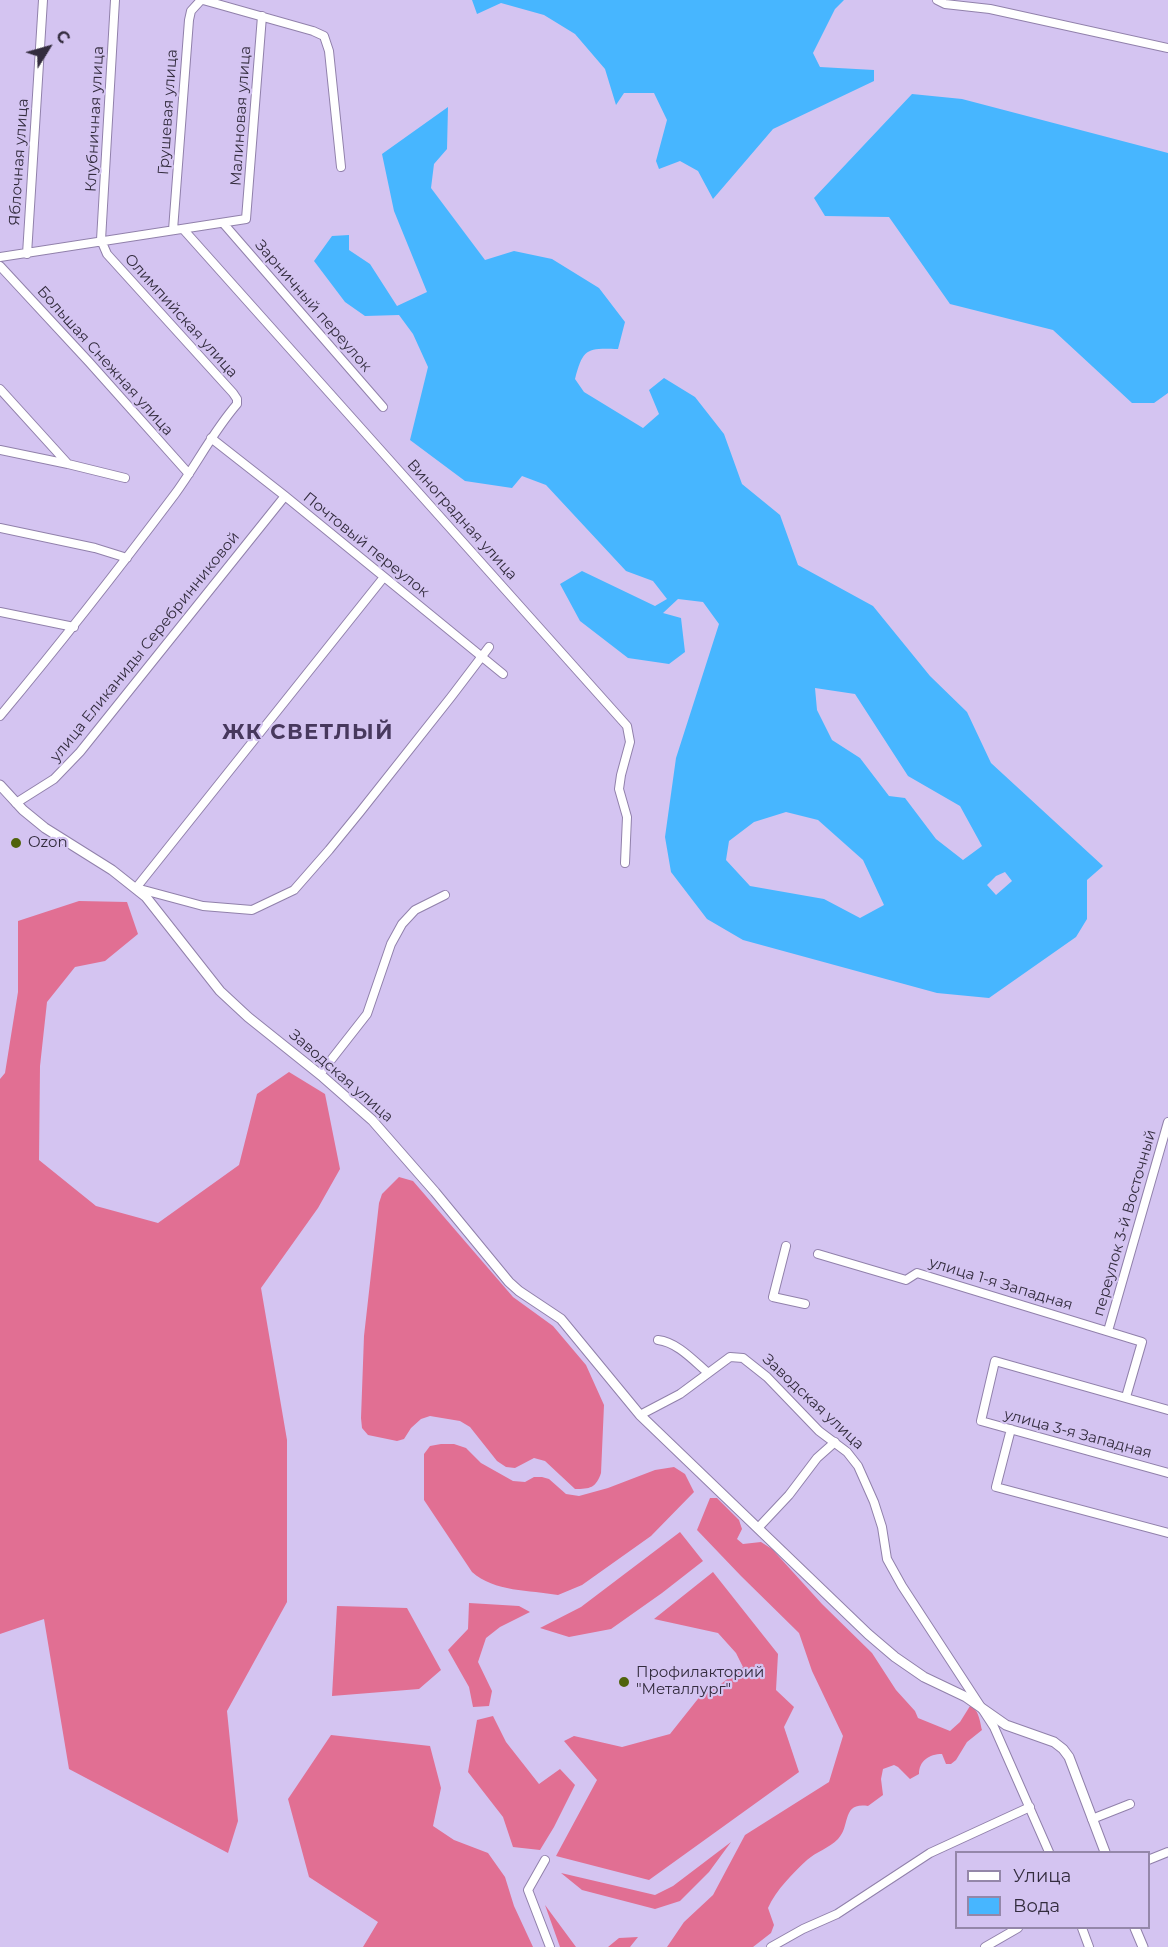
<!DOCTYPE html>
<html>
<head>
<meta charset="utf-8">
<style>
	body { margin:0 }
	#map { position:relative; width:1168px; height:1947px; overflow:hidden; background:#d4c4f1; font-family:Montserrat,sans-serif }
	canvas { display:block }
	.legend { position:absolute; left:955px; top:1851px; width:195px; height:78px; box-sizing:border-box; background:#d4c4f1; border:2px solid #9487a9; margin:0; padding:8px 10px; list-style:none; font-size:18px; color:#332c3e }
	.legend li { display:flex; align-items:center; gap:12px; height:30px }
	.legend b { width:30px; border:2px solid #9487a9 }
	.north { position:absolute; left:18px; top:18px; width:60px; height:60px; -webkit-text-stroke:4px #d4c4f1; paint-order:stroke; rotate:53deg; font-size:16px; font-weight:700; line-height:24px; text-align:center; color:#332c3e }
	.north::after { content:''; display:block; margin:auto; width:21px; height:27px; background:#332c3e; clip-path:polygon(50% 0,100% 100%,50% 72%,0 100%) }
</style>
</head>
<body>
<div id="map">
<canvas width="1168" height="1947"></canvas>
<ul class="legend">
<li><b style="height:8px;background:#fff"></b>Улица</li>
<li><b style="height:16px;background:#47b6ff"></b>Вода</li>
</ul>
<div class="north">С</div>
</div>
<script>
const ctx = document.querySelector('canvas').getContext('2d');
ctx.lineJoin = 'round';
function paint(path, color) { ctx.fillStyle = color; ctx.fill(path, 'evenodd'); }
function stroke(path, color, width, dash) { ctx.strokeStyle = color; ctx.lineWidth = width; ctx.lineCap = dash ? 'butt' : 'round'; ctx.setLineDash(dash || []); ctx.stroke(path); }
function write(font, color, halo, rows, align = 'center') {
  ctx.font = font + ' Montserrat,sans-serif'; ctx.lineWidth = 4.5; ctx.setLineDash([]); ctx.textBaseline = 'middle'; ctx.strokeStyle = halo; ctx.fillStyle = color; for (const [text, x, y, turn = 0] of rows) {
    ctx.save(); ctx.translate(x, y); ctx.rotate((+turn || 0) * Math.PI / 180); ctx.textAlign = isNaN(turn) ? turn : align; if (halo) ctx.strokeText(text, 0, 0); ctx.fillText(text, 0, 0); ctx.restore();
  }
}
paint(new Path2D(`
	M79,901l48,1 11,32 -33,27 -30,6 -28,35 -7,64 -1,94 57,46 62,17 81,-58 18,-71 32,-22 36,22 15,75 -22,39 -57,80 26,152v162l-60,109 11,110 -10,32 -159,-84 -25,-150 -44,15v-555l5,-6 13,-81v-71z
	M399,1177l14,4 100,116 40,29 33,39 18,40 -3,68c-5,15 -11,16 -26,16l-30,-28 -11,-3 -19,10 -9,-1 -9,-6 -27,-34 -10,-6 -30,-5 -9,3 -10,9 -7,11 -7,2 -29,-6 -6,-7 -1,-10 3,-82 15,-133 3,-9z
	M441,1444h13l12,4 15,15 32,18 12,1 9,-5h8l7,2 17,15 13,2 29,-8 47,-18 19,-3 11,7 9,18 -43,44 -69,49 -24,10c-28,-5 -64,-3 -86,-23l-48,-72v-46l6,-8z
	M710,1498h7l22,22 3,9 -5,10 6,5 18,-2 11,7 50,55 50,49 24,37 19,21 3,7 32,13 10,-9 10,-16c9,3 10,16 12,24l-15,12 -11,18 -5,4h-5l-4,-10c-13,0 -23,7 -23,20l-9,5 -12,-12 -4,-2 -11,4 -2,10 2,16 -15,11c-27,-4 -17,20 -30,33 -9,9 -22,13 -31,21 -14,13 -31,30 -39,48l6,17 -3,8 -18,14h-86l17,-25 29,-27 32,-60 84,-53 14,-46 -31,-65 -13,-38 -58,-57 -44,-46z
	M680,1532l23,29 -41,32 -51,36 -42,8 -29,-9 41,-21z
	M713,1572l65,82 -2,36 18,17 -10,20 15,45 -150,108 -93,-24 41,-76 -33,-39 10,-5 48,11 48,-13 31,-39 16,-8 26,-20 -7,-14 -18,-20 -64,-14z
	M469,1603l50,3 11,6 -30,15 -14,11 -8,24 14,29 -3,15 -16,1 -4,-20 -21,-37 20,-21z
	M337,1606l70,2 34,62 -22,19 -87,7z
	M493,1716l13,26 33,42 21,-15 15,16 -21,42 -14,23 -27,-3 -10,-30 -35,-45 9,-52z
	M331,1735l99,11 11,42 -8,38 21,14 34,13 17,24 9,29 19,41h-170l15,-25 -69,-45 -21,-78z
	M731,1842l-22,30 -29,29 -25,8 -73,-19 -21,-17 94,22 18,-9z
	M545,1905l31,42h-16z
	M638,1937l-8,10h-22l11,-9z`), '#e16f93');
paint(new Path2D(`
	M472,0h372l-9,9 -22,44 7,14 54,3v11l-101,48 -60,70 -15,-28 -18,-10 -21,8 -3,-8 11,-41 -13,-27h-30l-8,12 -11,-36 -30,-35 -31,-19 -43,-12 -24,11z
	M912,94l50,5 206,54v240l-14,10h-22l-79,-73 -103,-26 -61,-87 -64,-1 -11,-18z
	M448,107l-1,42 -13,15 -3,24 54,72 29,-9 38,8 47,29 26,34 -7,27c-31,-1 -35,-1 -43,30l9,13 59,36 16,-14 -10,-24 15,-12 31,19 29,37 18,50 38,31 18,50 75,41 57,70 37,36 24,51 112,103 -16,14v39l-11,18 -87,61 -52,-5 -194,-53 -36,-21 -36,-47 -6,-35 11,-79 43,-134 -16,-22 -25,-3 -15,14 18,5 4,34 -16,12 -41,-6 -48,-37 -20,-37 22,-13 73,35 12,-7 -14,-18 -27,-10 -80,-86 -24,-9 -10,12 -47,-7 -55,-41 18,-73 -15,-33 -14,-19 -34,1 -20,-14 -31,-41 18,-25 17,-1v15l21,14 27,42 30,-14 -33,-81 -12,-57zM815,688l40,6 53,82 52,30 22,40 -19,14 -27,-21 -31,-41 -16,-2 -29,-38 -28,-18 -15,-30zM786,812l32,8 45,40 21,45 -24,13 -36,-19 -74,-13 -24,-26 3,-19 25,-19zM1005,872l7,9 -16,14 -9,-10 9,-9z`), '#47b6ff');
const minor = new Path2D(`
	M203,0l110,31 11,5 5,15 12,116
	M937,0l8,4 45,5 178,39
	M223,223l160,184
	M183,229l444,497 3,16 -9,33 -2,14 8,28 -2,46
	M173,230l16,-210 2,-9 10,-11
	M27,254l16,-254
	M0,257l246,-38 16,-203
	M0,266l89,96 100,112
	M0,389l68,75
	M211,438l74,58 218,178
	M0,450l68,14 57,14
	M0,528l95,20 32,10
	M384,577l-248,311 67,18 49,4 42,-20 35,-40 31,-38 91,-115 38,-50
	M0,612l74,15
	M0,716c60,-72 118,-146 175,-222 22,-30 37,-61 62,-90v-5l-4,-6 -126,-139 -6,-14 14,-240
	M16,803l38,-24 26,-27 205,-256
	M320,1074l47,-60 24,-70 11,-20 13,-14 30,-15
	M786,1246l-13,51 32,7
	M818,1254l88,26 11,-7 225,69 -16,55
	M1108,1331l60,-209
	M658,1340c19,2 36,21 50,33
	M1168,1410l-173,-49 -14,60 187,52
	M640,1415l40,-21 50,-37 13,1 24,19 52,54 28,21 11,14 16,36 8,25 5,32 15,27 92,141 55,125
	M1011,1429l-15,58 172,46
	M758,1528l31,-33 28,-37 18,-16
	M1092,1819l38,-15
	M545,1860l-17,30 22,57
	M1148,1860l20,-8
	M1082,1928l7,19
	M771,1947l32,-18 34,-15 93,-61 100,-46
	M985,1947l33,-19`);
const tertiary = new Path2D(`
	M0,785l23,25 22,18 67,42 34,27 74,94 28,26 75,60 49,43 63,72 74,90 10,9 42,28 79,96 228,219 27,23 29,20 42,20 40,28 48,17 9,7 6,8 36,95
	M1135,1928l8,19`);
stroke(minor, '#9181ab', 10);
stroke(tertiary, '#9181ab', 11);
stroke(minor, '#fff', 8);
stroke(tertiary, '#fff', 9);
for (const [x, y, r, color] of [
	[16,843,6,"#50630b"],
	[624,1682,6,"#50630b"]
]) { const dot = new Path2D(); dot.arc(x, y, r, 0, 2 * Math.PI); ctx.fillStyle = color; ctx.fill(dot); stroke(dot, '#d4c4f1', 2); }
write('15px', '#332c3e', '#d4c4f1', [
	["Грушевая улица",168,112,-86],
	["Малиновая улица",241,116,-86],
	["Клубничная улица",95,119,-87],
	["Яблочная улица",19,162,-86],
	["Зарничный переулок",313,306,49],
	["Олимпийская улица",181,316,48],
	["Большая Снежная улица",105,361,48],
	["Виноградная улица",462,520,48],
	["Почтовый переулок",366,545,39],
	["улица Еликаниды Серебринниковой",145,647,-51],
	["Заводская улица",341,1076,41],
	["переулок 3-й Восточный",1125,1223,-74],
	["улица 1-я Западная",1001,1284,17],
	["Заводская улица",813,1402,43],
	["улица 3-я Западная",1078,1434,15]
]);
write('15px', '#332c3e', '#d4c4f1', [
	["Ozon",28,843],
	["Профилакторий",636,1673],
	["\"Металлург\"",636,1690]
], 'left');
ctx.letterSpacing = '1.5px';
write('bold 21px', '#47385d', '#d4c4f1', [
	["ЖК СВЕТЛЫЙ",308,733]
]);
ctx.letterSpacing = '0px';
</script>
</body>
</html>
